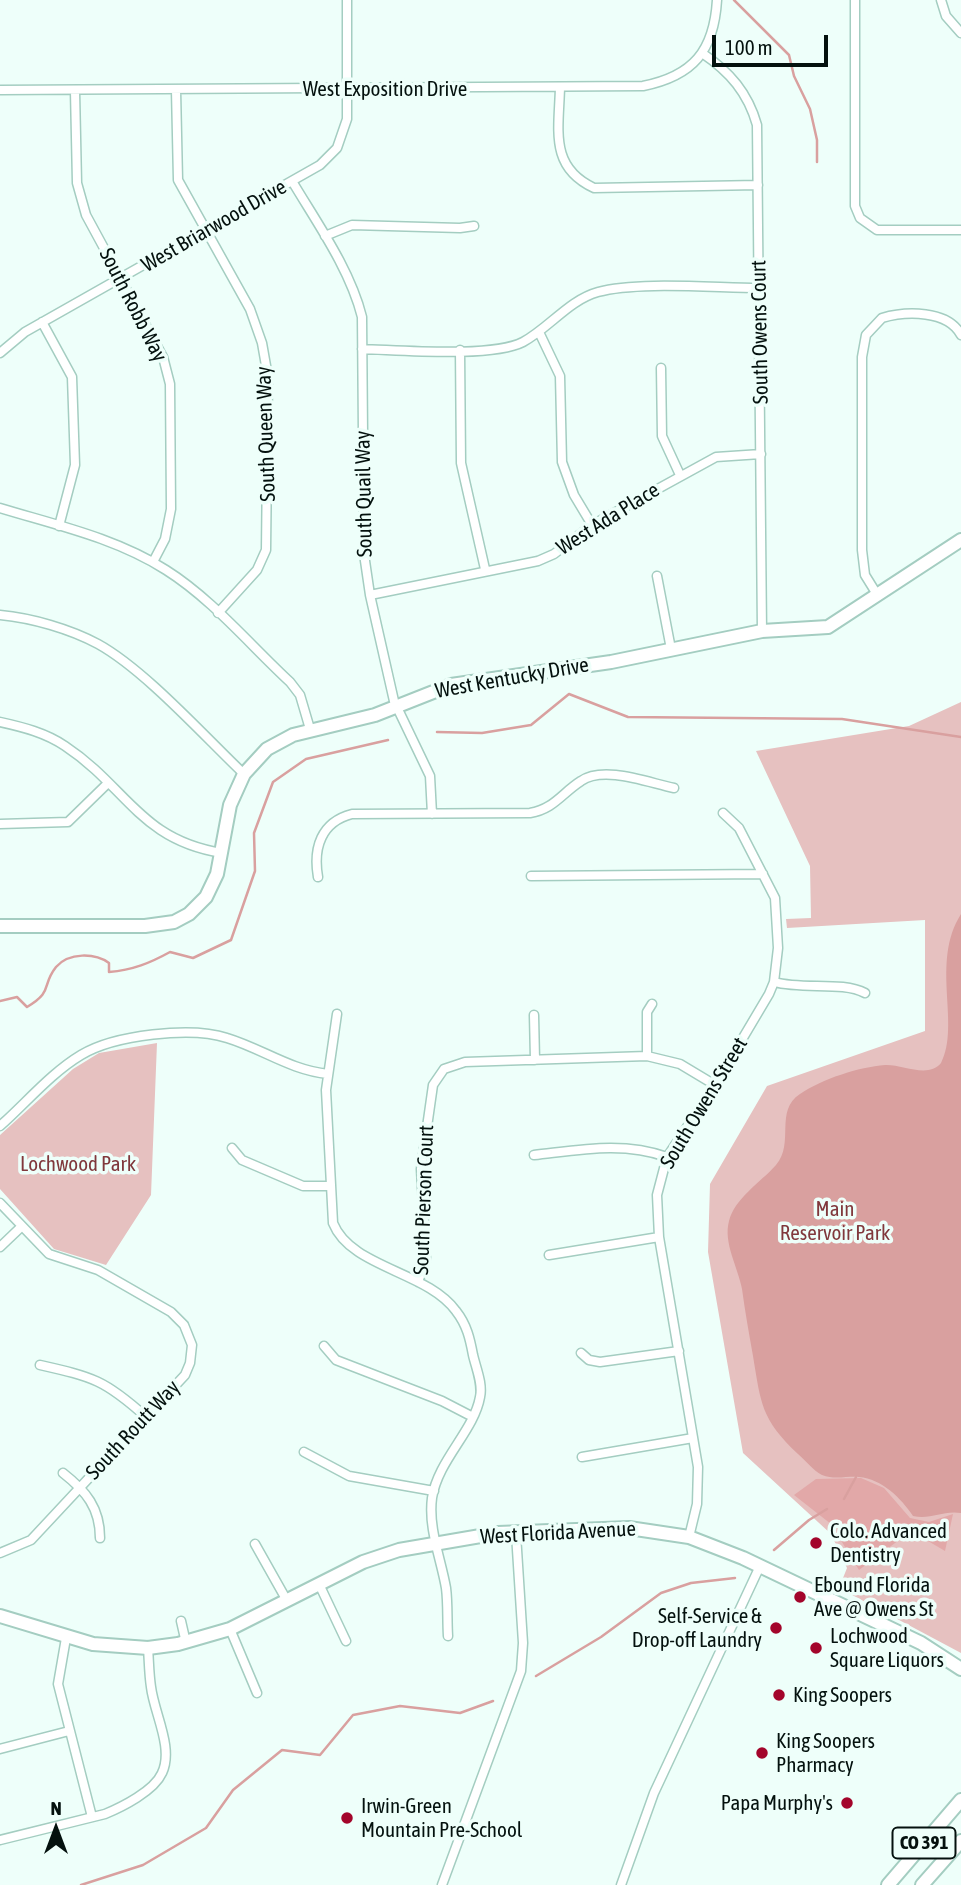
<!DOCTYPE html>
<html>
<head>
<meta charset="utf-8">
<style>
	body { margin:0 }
	#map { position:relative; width:961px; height:1885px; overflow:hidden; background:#eefffa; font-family:"Asap Condensed",sans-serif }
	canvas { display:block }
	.north { position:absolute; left:21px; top:1794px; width:70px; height:70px; -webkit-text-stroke:5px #eefffa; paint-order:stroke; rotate:0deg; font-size:19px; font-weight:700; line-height:28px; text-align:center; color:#04110e }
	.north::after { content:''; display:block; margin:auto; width:24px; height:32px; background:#04110e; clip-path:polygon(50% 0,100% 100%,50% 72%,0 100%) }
	.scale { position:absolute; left:712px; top:35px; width:116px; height:32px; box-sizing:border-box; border:4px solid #04110e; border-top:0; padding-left:9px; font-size:21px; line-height:24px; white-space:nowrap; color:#04110e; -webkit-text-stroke:5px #eefffa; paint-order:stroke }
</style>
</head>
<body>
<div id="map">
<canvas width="961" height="1885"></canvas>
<div class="north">N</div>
<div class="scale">100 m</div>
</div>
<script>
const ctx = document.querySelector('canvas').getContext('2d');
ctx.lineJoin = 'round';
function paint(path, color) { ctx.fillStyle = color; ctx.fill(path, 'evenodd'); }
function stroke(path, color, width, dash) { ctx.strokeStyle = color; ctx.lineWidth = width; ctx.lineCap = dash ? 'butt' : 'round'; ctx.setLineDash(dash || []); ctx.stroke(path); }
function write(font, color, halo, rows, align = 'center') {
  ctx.font = font + ' "Asap Condensed",sans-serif'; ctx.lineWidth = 7; ctx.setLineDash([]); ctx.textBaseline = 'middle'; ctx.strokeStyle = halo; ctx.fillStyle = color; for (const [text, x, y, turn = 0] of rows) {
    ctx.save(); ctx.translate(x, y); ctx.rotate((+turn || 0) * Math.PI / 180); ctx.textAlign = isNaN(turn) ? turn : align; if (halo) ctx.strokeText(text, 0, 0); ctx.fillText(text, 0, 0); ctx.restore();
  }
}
paint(new Path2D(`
	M961,702v951l-122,-65 8,-20 -16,-34 -88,-81 -35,-201 2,-68 57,-98 158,-55v-111l-138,8 -1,-9 25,-1 -1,-52 -54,-115 153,-25z
	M157,1043l-6,152 -45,70 -52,-16 -54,-60v-54l73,-66 26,-16z`), '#e6c1c0');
paint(new Path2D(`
	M861,1478l23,10 26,30 19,4 24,-8 -8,37 -34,-20 -52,39 -28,-46 -37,-29 22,-16z`), '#e2a8a8');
paint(new Path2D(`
	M961,914v599c-18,-3 -30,7 -48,3 -12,-18 -31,-37 -54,-39 -12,-1 -25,3 -37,-2 -8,-4 -17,-15 -24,-21 -37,-35 -37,-50 -45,-98 -4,-22 -8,-45 -11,-67 -4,-22 -19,-46 -13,-68 6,-23 31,-38 47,-56 19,-22 -2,-54 24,-71 22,-15 59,-27 85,-29 17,-1 43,14 56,-2 20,-39 -11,-100 20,-149z`), '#d9a09f');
stroke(new Path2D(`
	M734,0l55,55 5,21 16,33 7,31v22
	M437,732l45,1 49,-8 38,-31 59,23 214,2 119,18
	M0,1001l17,-4 10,10c27,-16 14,-21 29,-40 13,-15 39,-14 53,-4v9c24,-2 41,-9 61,-20l23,6 38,-18 24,-69 -1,-38 19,-51 33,-23 82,-19
	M844,1499l12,-22
	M774,1550l35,-30 18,-11
	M536,1676l65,-39 60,-44 30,-10 44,-5
	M81,1885l62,-20 63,-37 27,-38 49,-40 38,5 33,-40 47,-9 60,7 33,-12`), '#d9a09f', 2.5);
const street = new Path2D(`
	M855,0v206l5,12 17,12h84
	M941,0l5,16 15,17
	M702,53c28,19 46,40 55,72l5,506
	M560,87c-1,43 -11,80 34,101l164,-3
	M0,90l643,-4c50,-10 71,-35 74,-86
	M176,90l2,90 72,129 12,34 6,34 -2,173 -9,20 -39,43
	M75,91l2,92 9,32 77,142 7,27 1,125 -6,30 -12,23
	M292,181c25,42 58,88 70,136l2,237 6,41 24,106 36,75 2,38
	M325,236l27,-11 108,3 14,-2
	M42,322l30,55 3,88 -16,61
	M539,332l21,44 2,86 12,33 18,30
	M362,349c38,1 130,9 161,-7 26,-14 46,-42 75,-50 39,-11 118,-4 161,-4
	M460,350l1,113 24,106
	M0,353l25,-21 295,-167 17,-17 10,-29v-119
	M661,368l1,68 18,39
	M0,508c56,17 116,30 166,62 46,29 84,75 124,112l10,13 10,34
	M657,576l14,73
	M370,595l168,-34 16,-7 38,-29 124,-68 45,-3
	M878,596l-13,-21 -3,-25v-193l4,-22 16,-17c24,-7 66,-8 79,17
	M0,615c32,3 70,14 98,29 47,26 106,92 146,130
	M0,722c23,5 46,11 65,24 62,41 75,94 157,107
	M0,824l68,-2 40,-39
	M531,876l232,-2
	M318,877c-5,-29 3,-55 34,-63l178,-1c24,-4 32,-20 51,-32 23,-16 68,2 93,7
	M774,982c30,8 68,-1 91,11
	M337,1014l-11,76 7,133c18,45 94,48 123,88 11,14 14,28 17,44 3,13 10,29 7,42 -6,34 -42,63 -48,101 -4,30 9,61 14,90 2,15 1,32 2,48
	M534,1015l1,45
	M647,1056v-44l5,-8
	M0,1126c26,-23 51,-53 81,-71 33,-20 110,-29 146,-17 36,11 63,32 101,36
	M232,1148l10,12 61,26h28
	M534,1155c45,-5 89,-14 133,2
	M0,1203l49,51 49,16 73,42 13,13 8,20 -2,18 -5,12 -154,165 -31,13
	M0,1247l21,-20
	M549,1255l110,-18
	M418,1282l8,-22 -5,-91 12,-84 11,-16 21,-7 182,-6 33,8 35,21
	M324,1346l12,14 106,41 29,15
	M581,1353l8,7 11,2 79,-11
	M40,1365c53,12 65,15 106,52
	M304,1452l45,24 85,15
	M582,1457l111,-19
	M63,1473c23,18 37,35 37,65
	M689,1537l8,-33 1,-37 -39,-230 -2,-42 10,-38 48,-72 54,-91 5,-12 4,-34 -3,-50 -36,-70 -16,-15
	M255,1544l31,55
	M319,1584l27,57
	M181,1621l5,22
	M230,1629l27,64
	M66,1638l-8,46 34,133
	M0,1749l69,-18
	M0,1840l105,-26c17,-7 49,-23 57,-41 12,-25 -8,-60 -11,-86 -2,-13 -2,-26 -3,-39
	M442,1885l79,-214 2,-28 -7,-109
	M621,1885l33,-92 106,-227`);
const secondary = new Path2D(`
	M0,926h145l29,-4 15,-8 17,-17 11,-23 13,-69 14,-31 23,-25 26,-14 82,-20 76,-30 160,-23 151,-31 66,-4 133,-87
	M0,1616l93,28 55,4 30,-4 52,-15 133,-67 36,-12 99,-17 131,-5 60,9 54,21 178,85 40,26`);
const primary = new Path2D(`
	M888,1885l73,-85
	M922,1885l39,-44`);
stroke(street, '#a4cdc1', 11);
stroke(secondary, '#a4cdc1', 16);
stroke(primary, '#a4cdc1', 16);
stroke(street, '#fff', 8);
stroke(secondary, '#fff', 12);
stroke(primary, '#fff', 12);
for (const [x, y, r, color] of [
	[816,1543,7,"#a3052b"],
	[800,1597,7,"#a3052b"],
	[776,1628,7,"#a3052b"],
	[816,1648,7,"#a3052b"],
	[779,1695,7,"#a3052b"],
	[762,1753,7,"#a3052b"],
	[847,1803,7,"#a3052b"],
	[347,1818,7,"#a3052b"]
]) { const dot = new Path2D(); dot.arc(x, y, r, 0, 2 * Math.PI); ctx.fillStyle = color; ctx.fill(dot); stroke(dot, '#eefffa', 2.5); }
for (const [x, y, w] of [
	[924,1843,63]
]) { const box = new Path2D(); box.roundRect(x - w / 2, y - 15.5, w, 31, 5); ctx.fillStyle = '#eefffa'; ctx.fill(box); stroke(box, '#04110e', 2); }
write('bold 19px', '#04110e', null, [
	["CO 391",924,1843]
]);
write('21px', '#04110e', '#eefffa', [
	["West Exposition Drive",385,89],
	["West Briarwood Drive",214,226,-30],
	["South Robb Way",133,305,63],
	["South Owens Court",760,332,-91],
	["South Queen Way",266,434,-92],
	["South Quail Way",364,494,-91],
	["West Ada Place",608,519,-32],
	["West Kentucky Drive",512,678,-10],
	["South Owens Street",704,1103,-59],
	["South Pierson Court",424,1200,-88],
	["South Routt Way",133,1430,-47],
	["West Florida Avenue",558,1533,-3]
]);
write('21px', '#80383c', '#eefffa', [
	["Lochwood Park",78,1164],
	["Main",835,1209],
	["Reservoir Park",835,1233]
]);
write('21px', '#04110e', '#eefffa', [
	["Colo. Advanced",830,1531],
	["Dentistry",830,1555],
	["Ebound Florida",814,1585],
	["Ave @ Owens St",814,1609],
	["Self-Service &",762,1616,"right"],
	["Drop-off Laundry",762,1640,"right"],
	["Lochwood",830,1636],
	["Square Liquors",830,1660],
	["King Soopers",793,1695],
	["King Soopers",776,1741],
	["Pharmacy",776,1765],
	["Papa Murphy's",833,1803,"right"],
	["Irwin-Green",361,1806],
	["Mountain Pre-School",361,1830]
], 'left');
</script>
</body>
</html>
